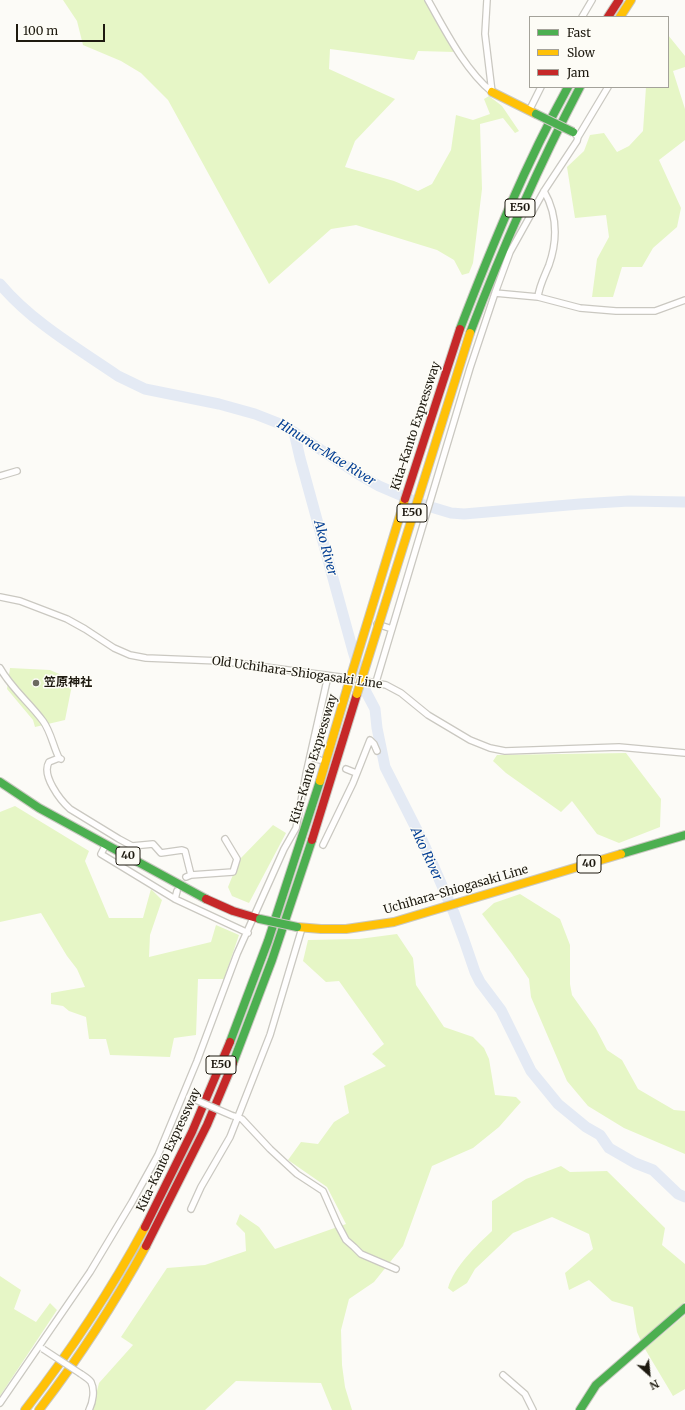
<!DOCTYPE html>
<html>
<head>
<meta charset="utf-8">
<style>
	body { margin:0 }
	#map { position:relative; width:685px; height:1410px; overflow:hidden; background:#fcfbf7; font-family:Merriweather,serif }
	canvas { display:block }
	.legend { position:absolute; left:529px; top:16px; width:140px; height:72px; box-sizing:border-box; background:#fdfcf6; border:1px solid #a4a29a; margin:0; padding:5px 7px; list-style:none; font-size:12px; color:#1e1a10 }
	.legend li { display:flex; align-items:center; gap:8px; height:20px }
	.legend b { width:20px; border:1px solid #a4a29a }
	.north { position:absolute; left:629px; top:1354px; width:40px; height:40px; -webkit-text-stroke:3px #fdfcf6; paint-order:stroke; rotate:153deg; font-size:11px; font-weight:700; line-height:16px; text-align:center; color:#1e1a10 }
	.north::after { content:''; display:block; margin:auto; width:14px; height:18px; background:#1e1a10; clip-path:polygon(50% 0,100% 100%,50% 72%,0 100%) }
	.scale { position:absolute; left:16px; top:24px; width:89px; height:18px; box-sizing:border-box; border:2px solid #1e1a10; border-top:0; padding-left:5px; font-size:12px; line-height:14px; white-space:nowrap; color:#1e1a10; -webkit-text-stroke:3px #fdfcf6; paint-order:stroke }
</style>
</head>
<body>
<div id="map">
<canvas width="685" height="1410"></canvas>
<ul class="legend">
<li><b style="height:5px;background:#4caf50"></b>Fast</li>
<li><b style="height:5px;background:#ffc107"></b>Slow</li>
<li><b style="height:5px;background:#c62828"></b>Jam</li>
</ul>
<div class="north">N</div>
<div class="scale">100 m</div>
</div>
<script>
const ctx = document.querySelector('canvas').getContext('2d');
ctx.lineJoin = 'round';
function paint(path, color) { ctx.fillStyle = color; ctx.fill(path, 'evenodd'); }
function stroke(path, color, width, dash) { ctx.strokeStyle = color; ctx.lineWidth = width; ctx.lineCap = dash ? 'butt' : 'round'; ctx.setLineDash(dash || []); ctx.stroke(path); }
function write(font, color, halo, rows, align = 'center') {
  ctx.font = font + ' Merriweather,"Noto Sans JP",serif'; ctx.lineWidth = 3; ctx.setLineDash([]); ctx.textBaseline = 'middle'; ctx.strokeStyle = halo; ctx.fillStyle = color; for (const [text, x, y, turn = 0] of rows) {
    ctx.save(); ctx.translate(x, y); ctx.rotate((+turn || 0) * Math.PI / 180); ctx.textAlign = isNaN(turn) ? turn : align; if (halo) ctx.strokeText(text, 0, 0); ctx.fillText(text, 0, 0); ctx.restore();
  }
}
paint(new Path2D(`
	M63,0h361l31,52 -37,-1 -4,9 -84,-11 -1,20 66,30 -40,42 -10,26 49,14 24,10 14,-7 19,-34 5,-35 17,5 17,-6 -6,-15 5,-3 13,10 17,25 -4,2 -12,-15 -23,6 2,65 -9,74 -4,10 -7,2 -8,-15 -17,-10 -81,-25 -25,4 -62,55 -101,-184 -27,-27 -20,-12 -38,-16 -6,-24z
	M668,35l17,21v11l-12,4 12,38v31l-26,20 22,48 -4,19 -24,21 -11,19h-20l-9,30h-21l5,-38 12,-22 -3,-22 -31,3 -8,-51 17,-16 6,-16 14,-2 13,19 12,-6 14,-15 3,-44h22z
	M10,668l40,2 23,10 -8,40 -30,7 -2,-7 -26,-31z
	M626,753l35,46 -1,28 -41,16 -22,-9 -25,-33 -11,11 -55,-39 -13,-12 4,-6z
	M15,806l74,45 -4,10 24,57h34l8,-29 11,11 -12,35 -1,22 62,-15 5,-17 23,10 -15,44h-26l-2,56 -22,3 -4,19 -60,-2 -4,-16h-17l-3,-22 -17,-6 -6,-5 -12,-2v-11l34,-6 -8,-18 -10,-13 -26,-43 -41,9v-110z
	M273,825l13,8 -37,70 -17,-7 -4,-9 11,-27z
	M520,894l40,25 10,26v39l2,11 24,34 11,21 15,10 16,29 36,21 11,1v43l-61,-26 -36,-22 -21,-25 -36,-84 -2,-18 -17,-25 -30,-40 12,-11z
	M397,934l16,24 3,27 28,42 29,10 11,11 5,11 6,36 21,2 5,5 -22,25 -26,21 -41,18 -29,80 -29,36 -25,17 -8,31 1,35 3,22 7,23h-20l-11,-27 -85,-2 -31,29h-113l7,-27 34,-38 -12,-8 46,-69 38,-3 41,-14 -1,-18 -9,-9 4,-10 19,13 16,22 71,-25 -19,-37 -39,-27 13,-18 17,2 16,-22 15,-9 -5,-27 42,-20 -14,-12 12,-10 -45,-63 -13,1 -23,-21 5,-21 51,-1z
	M561,1166l9,6 37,-1 58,57 -3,17 23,19v38l-44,39 -4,-9 -4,-25 -21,-6 -23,-21 -20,10 -4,-17 28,-24 -4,-15 -37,-17 -39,16 -38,36 -8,14 -14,9 -5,-4c6,-21 28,-42 44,-57v-30l34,-22z
	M0,1276l21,14 -7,19 22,13 14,-19 7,7 -57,86z
	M685,1315v74l-12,7 -28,-47z`), '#e6f6c6');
stroke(new Path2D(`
	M0,284c32,38 77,64 118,92l27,13 74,15 36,10 28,11 75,49 21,12 42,18 30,9 13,1 116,-10 49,-3 56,1
	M294,432l6,26 53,193 13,41 9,17 2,19 8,39 38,75 31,71 10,27 11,32 5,10 21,28 30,61 27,33 28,23 14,8 9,13 26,15 18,7 25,24 7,3`), '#e4eaf4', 11);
const street = new Path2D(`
	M428,0c17,30 37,70 64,92
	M487,0l-2,34 7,58
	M582,17l10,-17
	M529,111l12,-24
	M578,137l30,-50
	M495,293l43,4 42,11 36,3h39l30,-11
	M538,297c1,-11 7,-22 11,-32 9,-26 8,-51 -5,-74
	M0,476l17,-5
	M0,597l20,4 47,18 18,10 29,19 16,7 16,3 74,3 23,3 112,15 31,6 15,8 27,22 42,25 20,8 15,3 114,-4 66,6
	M377,624l15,5
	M0,668c11,20 29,34 43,53 8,11 10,25 16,37l2,1
	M376,682l94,-314 25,-75 15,-41 34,-61 33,-50 1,-4 -5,-5
	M310,757l10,3
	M59,758l-10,4c-8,13 11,38 21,47l49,30 13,7 21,-2 8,9 21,-3 3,1 6,24
	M346,769l10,4
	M106,844l-5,10 74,45 73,34
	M323,845l30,-62 17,-43 4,4 3,7
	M186,877l5,-2 42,-3 4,-13 -12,-20
	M175,899l2,-8
	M234,1116l8,3 28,30 27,25 26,17 15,34 8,15 8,7 7,7 35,15
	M191,1209l10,-22 29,-50 40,-102 32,-107
	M81,1374c3,2 8,5 10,8 4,8 2,20 -2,28
	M503,1375l22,19 8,16
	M0,1403l90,-131 42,-70 26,-47 39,-94 40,-107 47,-105 12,-21 10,-54 22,-98`);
const fast = new Path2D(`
	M460,329c32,-83 65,-164 108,-242
	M470,333c32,-84 68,-166 110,-246
	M0,782l39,26 167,91
	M621,854l64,-19
	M230,1042l38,-101 52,-160
	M233,1063l39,-103 40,-120
	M580,1410l16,-25 89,-77`);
const slow = new Path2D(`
	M620,17l11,-17
	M492,92l44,22
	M320,781l27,-92
	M297,927l24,2h25l48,-7 227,-68
	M25,1410c45,-58 85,-118 120,-183
	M39,1410c40,-52 75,-106 107,-164`);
const jam = new Path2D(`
	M608,17l11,-17
	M312,840l45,-146
	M206,899l27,12 27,8
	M145,1227l47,-95 38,-90
	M146,1246l61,-121 26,-62`);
stroke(street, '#cac8c1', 8);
stroke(fast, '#cac8c1', 10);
stroke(slow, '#cac8c1', 10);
stroke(jam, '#cac8c1', 10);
stroke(street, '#fffefe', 5.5);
stroke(fast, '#4caf50', 8);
stroke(slow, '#ffc107', 8);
stroke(jam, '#c62828', 8);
const streetBridge = new Path2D(`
	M189,1097l44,19
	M43,1349l38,25`);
const fastBridge = new Path2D(`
	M536,114l37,18
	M260,919l37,8`);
const slowBridge = new Path2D(`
	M347,689l58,-190
	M357,694l113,-361`);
const jamBridge = new Path2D(`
	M405,499l55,-170`);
stroke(streetBridge, '#cac8c1', 8, []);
stroke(fastBridge, '#cac8c1', 10, []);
stroke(slowBridge, '#cac8c1', 10, []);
stroke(jamBridge, '#cac8c1', 10, []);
stroke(streetBridge, '#fffefe', 5.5);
stroke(fastBridge, '#4caf50', 8);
stroke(slowBridge, '#ffc107', 8);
stroke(jamBridge, '#c62828', 8);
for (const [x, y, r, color] of [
	[36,683,4,"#6c6961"]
]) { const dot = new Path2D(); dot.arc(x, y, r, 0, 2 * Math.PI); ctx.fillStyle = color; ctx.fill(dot); stroke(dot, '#fdfcf6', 1.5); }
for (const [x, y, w] of [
	[520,208,30],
	[412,513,30],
	[128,856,24],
	[589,864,24],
	[221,1065,30]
]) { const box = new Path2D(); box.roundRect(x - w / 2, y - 9, w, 18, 3); ctx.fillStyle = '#fdfcf6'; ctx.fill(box); stroke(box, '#1e1a10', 1); }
write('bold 11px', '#1e1a10', null, [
	["E50",520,208],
	["E50",412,513],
	["40",128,856],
	["40",589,864],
	["E50",221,1065]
]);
write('12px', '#1e1a10', '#fdfcf6', [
	["Kita-Kanto Expressway",416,426,-72],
	["Old Uchihara-Shiogasaki Line",297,673,8],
	["Kita-Kanto Expressway",314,759,-73],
	["Uchihara-Shiogasaki Line",456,890,-16],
	["Kita-Kanto Expressway",169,1150,-65]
]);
write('bold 12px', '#1e1a10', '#fdfcf6', [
	["笠原神社",44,683]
], 'left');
write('italic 13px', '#043f94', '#fdfcf6', [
	["Hinuma-Mae River",326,453,32],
	["Ako River",325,548,75],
	["Ako River",426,854,65]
]);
</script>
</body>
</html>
